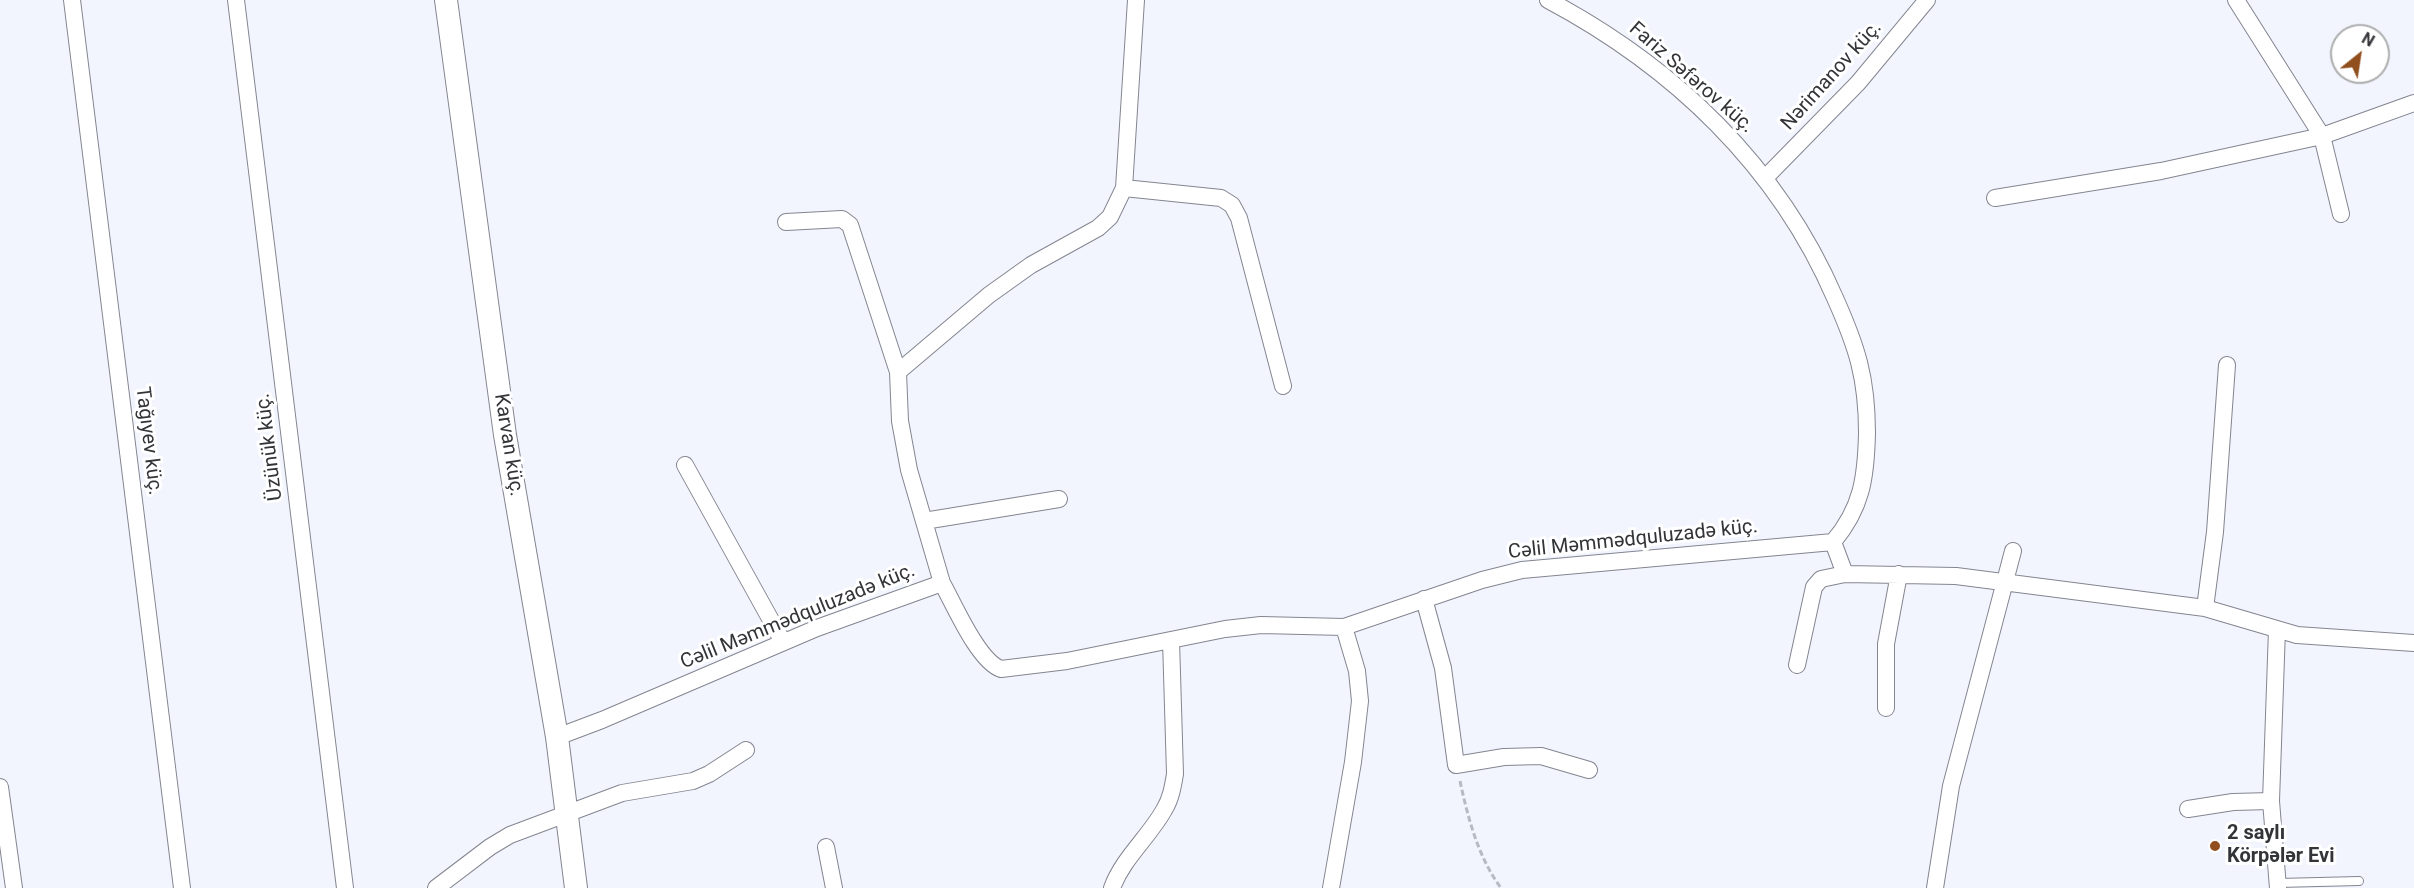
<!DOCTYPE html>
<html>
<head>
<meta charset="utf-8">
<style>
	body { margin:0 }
	#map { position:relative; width:2414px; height:888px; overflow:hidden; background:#f3f5fe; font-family:Roboto,sans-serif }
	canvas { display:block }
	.north { position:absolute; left:2330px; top:24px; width:60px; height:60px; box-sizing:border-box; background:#fff; border:2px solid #adaeaf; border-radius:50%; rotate:30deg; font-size:16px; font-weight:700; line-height:24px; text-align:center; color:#333438 }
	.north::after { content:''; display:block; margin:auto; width:21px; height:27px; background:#914f1e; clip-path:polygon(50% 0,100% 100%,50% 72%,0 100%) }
</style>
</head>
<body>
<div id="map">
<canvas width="2414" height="888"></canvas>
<div class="north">N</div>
</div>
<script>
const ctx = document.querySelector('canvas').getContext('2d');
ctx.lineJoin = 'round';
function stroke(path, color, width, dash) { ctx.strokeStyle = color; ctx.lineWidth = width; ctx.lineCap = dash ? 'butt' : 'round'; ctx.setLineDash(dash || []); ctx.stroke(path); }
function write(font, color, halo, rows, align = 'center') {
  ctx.font = font + ' Roboto,sans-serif'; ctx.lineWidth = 6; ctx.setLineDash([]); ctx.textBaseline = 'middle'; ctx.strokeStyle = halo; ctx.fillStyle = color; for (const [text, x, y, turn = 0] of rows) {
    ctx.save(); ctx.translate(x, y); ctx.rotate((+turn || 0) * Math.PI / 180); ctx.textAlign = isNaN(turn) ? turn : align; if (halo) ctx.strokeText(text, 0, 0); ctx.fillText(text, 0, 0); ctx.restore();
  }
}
const lane = new Path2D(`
	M2278,883l81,-2`);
const street = new Path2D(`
	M72,0l110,888
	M236,0l109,888
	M1548,0c126,67 230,166 287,298 22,49 32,80 32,135 -1,44 -5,75 -34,109
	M2236,0l86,136 92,-33
	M1765,178l93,-95 69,-83
	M1124,188l97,10 11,7 7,13 44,168
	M1995,198l166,-27 161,-35 19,78
	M786,222l56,-3 8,6 48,147
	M685,465l98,177
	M924,521l135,-22
	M942,583l-33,-113 -9,-49 -2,-49 91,-77 42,-30 67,-37 12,-11 14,-29 12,-188
	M1424,599l19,69 13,97 48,-8 37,-1 48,14
	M2205,608l10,-76 12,-167
	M2277,629l-6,172 7,87
	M1797,665l17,-78 7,-8 24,-5
	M1886,708v-64l13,-70
	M557,737l45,-17 215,-92 125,-45c12,21 36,78 59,86l66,-8 158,-32 36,-4 83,2 138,-47 40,-10 311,-28 12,32 111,2 249,32 92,27 117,8
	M0,787l14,101
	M2188,809l45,-7 38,-1
	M826,847l8,41
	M436,888l54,-41 20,-12 112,-42 71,-12 16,-7 37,-24
	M1112,888c11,-30 37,-51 52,-78 7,-11 9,-24 11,-36l-4,-134
	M1331,888l22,-126 7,-61 -3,-30 -13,-44
	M1935,888l16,-102 62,-235`);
const secondary = new Path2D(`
	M446,0l59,435 52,302 19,151`);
stroke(lane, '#838590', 10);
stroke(street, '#838590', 18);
stroke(secondary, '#838590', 24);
stroke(new Path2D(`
	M1460,781c8,37 18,76 41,107`), '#b8bac1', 3, [6, 3]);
stroke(lane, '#fff', 8);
stroke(street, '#fff', 16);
stroke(secondary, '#fff', 22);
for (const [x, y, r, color] of [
	[2215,846,6,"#914f1e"]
]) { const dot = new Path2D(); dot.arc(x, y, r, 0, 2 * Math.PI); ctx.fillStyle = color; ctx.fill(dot); stroke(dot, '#fff', 2); }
write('20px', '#333438', '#fff', [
	["Nərimanov küç.",1832,76,-48],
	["Fariz Səfərov küç.",1691,78,41],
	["Tağıyev küç.",148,441,83],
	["Karvan küç.",508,445,81],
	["Üzünük küç.",270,447,-97],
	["Cəlil Məmmədquluzadə küç.",1633,540,-6],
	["Cəlil Məmmədquluzadə küç.",798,617,-22]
]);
write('bold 20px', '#333438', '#fff', [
	["2 saylı",2227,834],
	["Körpələr Evi",2227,857]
], 'left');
</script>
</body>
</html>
